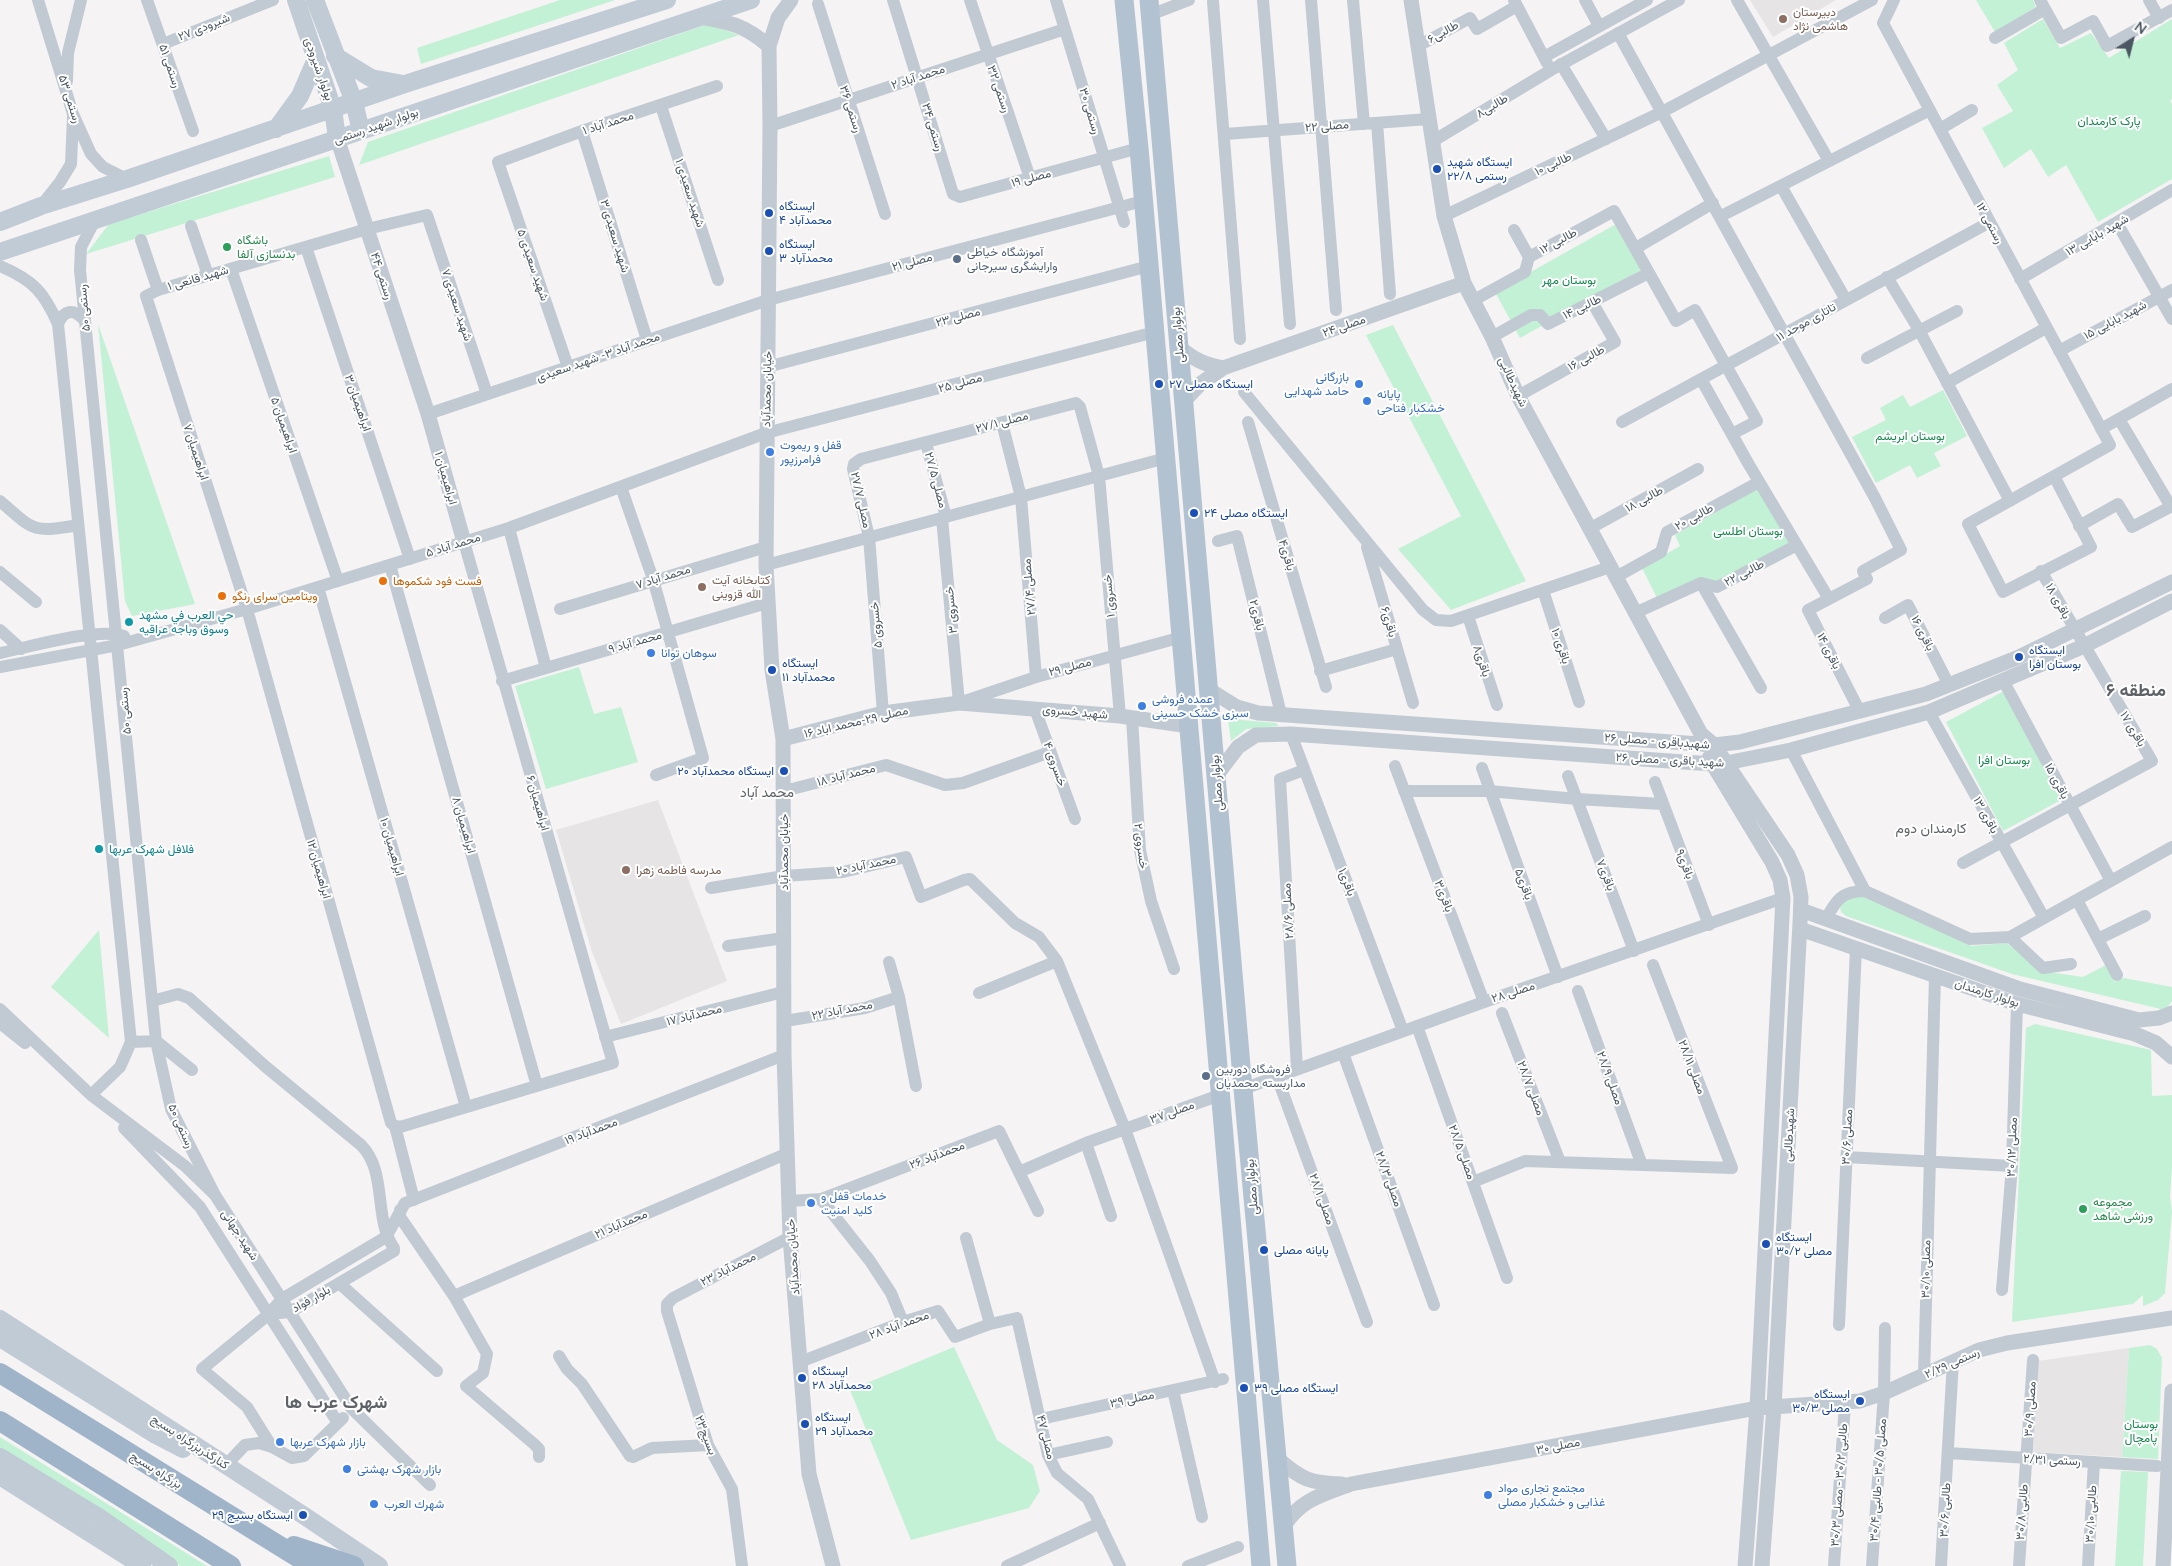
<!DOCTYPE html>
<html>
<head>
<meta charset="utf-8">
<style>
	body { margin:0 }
	#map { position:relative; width:2172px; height:1566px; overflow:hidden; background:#f5f3f3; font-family:Lato,sans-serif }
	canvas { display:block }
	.north { position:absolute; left:2107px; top:15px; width:50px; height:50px; -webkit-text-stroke:4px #fff; paint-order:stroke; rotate:36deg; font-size:14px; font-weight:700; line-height:20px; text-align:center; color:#4a5661 }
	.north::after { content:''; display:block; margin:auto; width:18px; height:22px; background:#4a5661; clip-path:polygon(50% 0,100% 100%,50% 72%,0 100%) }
</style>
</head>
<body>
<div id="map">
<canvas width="2172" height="1566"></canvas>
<div class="north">N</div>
</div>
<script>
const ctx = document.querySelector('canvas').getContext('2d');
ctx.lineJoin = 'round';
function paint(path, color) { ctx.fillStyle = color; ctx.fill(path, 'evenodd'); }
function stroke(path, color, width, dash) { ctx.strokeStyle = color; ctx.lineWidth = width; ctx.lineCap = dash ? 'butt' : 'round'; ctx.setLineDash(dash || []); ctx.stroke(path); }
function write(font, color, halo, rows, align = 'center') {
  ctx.font = font + ' Lato,Vazirmatn,sans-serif'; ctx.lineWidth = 4; ctx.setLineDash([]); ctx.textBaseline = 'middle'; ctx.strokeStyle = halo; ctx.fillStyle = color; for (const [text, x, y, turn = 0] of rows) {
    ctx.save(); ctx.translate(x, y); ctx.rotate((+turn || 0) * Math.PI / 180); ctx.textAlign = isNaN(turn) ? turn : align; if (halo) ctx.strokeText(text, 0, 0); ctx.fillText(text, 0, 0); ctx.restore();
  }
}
paint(new Path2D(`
	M1750,0h86l-63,37z
	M658,800l69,181 -106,43 -29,-72 -36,-122z
	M2129,1348l-7,109 -89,-5 5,-91z`), '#e6e4e5');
paint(new Path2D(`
	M560,0h55l-194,64 -4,-16z
	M1976,0h57l3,7 -41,25z
	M2043,19l17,29 31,-15 18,25 63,-39v80l-2,2 2,3v75l-74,43 -32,-57 -18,12 -17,-28 -27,19 -22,-40 31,-17 -16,-26 21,-15 -14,-27z
	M708,24l31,11 -380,130 9,-23z
	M329,156l6,21 -249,77 23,-30z
	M1618,223l25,46 -123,69 -25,-46z
	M98,324l97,280 -63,12 -7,-15z
	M1393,325l133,256 -75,29 -53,-61 63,-33 -95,-181z
	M1943,390l24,46 -33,17 7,13 -24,12 -7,-13 -34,18 -24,-46 34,-17 -6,-12 23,-13 7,12z
	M1762,486l31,58 -75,40 -60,16 -16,-32 38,-22 -5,-11z
	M579,667l15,47 27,-7 17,55 -92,27 -31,-103z
	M2006,690l57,109 -60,32 -57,-109z
	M1227,713l14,7 35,3 3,3 -33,3 -15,12z
	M1868,896l103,50 36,-3 35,28 41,6 23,-12 9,17 9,-4 48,9v14l-7,9 -153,-36 -166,-58 -5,-4 -1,-6 11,-9z
	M99,930l10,108 -58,-51z
	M2035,1024l116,26 1,46 20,-1v71l-2,31 2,15 -7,81 -7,7 -15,6v-11l-10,9 -121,18 14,-294z
	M2150,1345l7,4 5,9 -4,101 -36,-2 7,-109z
	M954,1347l43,93 36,25 7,26 -11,17 -118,32 -61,-150z
	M0,1437l207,129h-27l-54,-37 -126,-80z
	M2121,1471l27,1 -5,94h-28z`), '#c3f1d5');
stroke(new Path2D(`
	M38,0l35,114 18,40 12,13 24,12
	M147,0l46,131
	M893,0l60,194 7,3 179,-49
	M970,0l60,178
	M1056,0l68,222
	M1263,0l27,324
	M1311,0l25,310
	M1353,0l11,124
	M1514,0l33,63
	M1585,0l14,26
	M1737,0l92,161
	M1894,0l-11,23 227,422 -142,79 35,68 88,-45 -37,-71
	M2040,0l21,38 32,-17 14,25 65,-36
	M2149,0l10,18
	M1213,2l27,337
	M818,4l67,210
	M1150,15l39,-15
	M1618,33l257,465 26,52 -38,21 4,8 -59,31 52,102
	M1995,38l50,-29
	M163,44l110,-44
	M1418,46l52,-28 7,11 40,-23
	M1544,57l103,-57
	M1561,64l45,75
	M67,81l1,-28 13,-53
	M661,106l57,174
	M1377,123l13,171
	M770,126l295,-97
	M1940,129l32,-19
	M582,131l65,209
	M1225,134l204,-15
	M1433,141l118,-71 128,-70
	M1781,186l65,114
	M41,206l19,-24 11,-18 2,-48
	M1444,216l218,-104 210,-112
	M1721,216l209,-106
	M95,220l-14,27 -1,23 76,771 15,68 44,86
	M2117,223l55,96
	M191,226l17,49
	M1514,230l15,27
	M141,240l17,50
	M306,247l104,312
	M1636,248l77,-45
	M0,266c33,14 44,26 58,58l73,718 -11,25 -29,28
	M231,269l107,312
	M1649,273l27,48 19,-11 62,111 -25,13
	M1887,277l32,53 91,171
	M2020,279l152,-89
	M1474,300l51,-28 4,-15 85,-46 35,62 -101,51 -8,-9h-9l-39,22
	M58,324c6,-14 15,-16 26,-4
	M2059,351l113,-61
	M1867,358l90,-47
	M568,367l-70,-205 84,-31 135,-45
	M767,367l382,-101
	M1701,379l47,84 81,136
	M1947,383l99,-55
	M1244,392l179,218 13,10 15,1 159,-54
	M1518,396l97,-54 -23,-40
	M428,414l340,-114 375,-99
	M2119,419l52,88
	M1248,422l78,265
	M1622,422l368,-200
	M1002,423l19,74 15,180
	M2101,429l71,-40
	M926,443l20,74
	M621,487l32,92 50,179 -47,17
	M0,501c34,30 33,32 78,24
	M942,518l17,185 77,-26 146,-40
	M2079,526l39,-22 14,23 40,-21
	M509,528l37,140
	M1589,529l109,-60
	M1218,541l19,-5 44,178
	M1367,547l46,156
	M390,565l147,521
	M766,565l400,-107
	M0,572l36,30
	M1616,577l45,-25 6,-20 92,-50
	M1701,583l60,105
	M318,587l148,520
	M1543,590l36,112
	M560,609l206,-62
	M1635,613l66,-30 16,4 80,-42
	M1468,616l29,89
	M1885,618l23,-13 41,80
	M0,630l21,19
	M0,653c30,-6 97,-26 124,-17
	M0,667l118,-22 129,-36 262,-81 257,-95 389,-101
	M1320,671l77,-22
	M502,681l265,-78
	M2004,682l107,199
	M1035,709l40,110
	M1929,712l115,206
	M883,713l-14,-176 -16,-68 1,-5 7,-5 215,-56 4,4 19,69 21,240
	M1132,718l8,132 11,51 23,68
	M1291,734l112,297
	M1791,750l74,141
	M1395,766l89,236
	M1482,768l76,209
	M1568,776l66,175
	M1655,782l54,143
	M784,791l102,-26 59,20 18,-2 87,-31
	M1404,791h85l88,8 85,5
	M1963,863l189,-102 -111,-190
	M711,888l73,-12 59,-4 63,-15 15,40 43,-17 6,-1 45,44 24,14 18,24 68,168 90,253
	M2077,900l40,75
	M1826,919c10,-19 16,-28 39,-28l105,48 40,-2 33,31 28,-4
	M2010,937l162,-90
	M2098,939l47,-23
	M728,946l56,-8
	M889,962l10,35 17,89
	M1578,991l64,174
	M979,993l78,-32
	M152,1001l26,-7 11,4 77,69 95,78c27,27 12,74 33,103v3l-104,61 -21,2
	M0,1009l91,86 94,71 30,29 137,214 78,76
	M1502,1013l58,149
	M785,1021l80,-13 34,-11
	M0,1023l25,20
	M1417,1026l90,252
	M605,1037l178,-45
	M131,1042l25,-1 36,29
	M1343,1053l91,252
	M1297,1069l-17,-290 24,-9
	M1277,1077l90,245
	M1243,1089l241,-87 299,-104
	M395,1126l-4,-3 -144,-514 -101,-313 12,-6 209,-61 60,-14 60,179
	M395,1126l5,1 213,-64 -149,-521
	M395,1126l19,74
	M124,1128l76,79 138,216
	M1086,1143l25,73
	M1846,1157l166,9
	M1019,1172l67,-29 134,-48
	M1473,1182l52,-21 207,7 -79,-203
	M821,1199l49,62 21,32 12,29
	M790,1201l31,-2 178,-68 39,80
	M400,1210v7l54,79 33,58 -4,19 -17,13 68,58 5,5v8
	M386,1237l19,-34 379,-148
	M966,1238l24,86
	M339,1283l98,88
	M2002,1290l10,-124 5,-162
	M454,1296l334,-143
	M1839,1325l17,-377
	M559,1356l8,13 15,15 48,72 3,1 19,-9 56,-3
	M800,1362l103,-40 35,-11 17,26 35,-13 27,-6 31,137 9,18 31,26 32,67
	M1924,1376l11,-400
	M1173,1390l29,127
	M1041,1419l182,-40
	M272,1447l-25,-40 -45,-38 67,-55 13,-15 104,-62
	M1948,1453l209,13
	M1048,1455l59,-13
	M226,1465l19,-20 14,-2 13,4 20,11 12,-2 39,-38
	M742,1566l-10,-77 -24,-44 -41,-134v-7l6,-6 117,-61
	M1007,1566l93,-43
	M1188,1566l50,-19
	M1834,1566l11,-162
	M1872,1566l12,-173 1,-65
	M1941,1566l12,-205
	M2019,1566l14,-206
	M2088,1566l6,-104`), '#c1cad2', 12);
stroke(new Path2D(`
	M791,0l-13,18 -9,28 1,80 -4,439 6,105 11,69 1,316 6,182 19,237 24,92
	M1411,0l33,216 20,67 28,54 26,59 183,338 13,11 74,110 9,20 4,22 -1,26 -26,484 -12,159
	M701,17c31,6 43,8 68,29
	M337,138l91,276 36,128
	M1179,347c14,12 26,18 44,21
	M1184,401l16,-17 23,-16 241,-85
	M1208,689l29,18 21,6 456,32 26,-3 186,-48 93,-37 153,-75
	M783,739l100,-26 76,-10 161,13 69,10
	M1709,758l63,104 8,18 3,18 -26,510 -12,158
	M1216,776l22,-29 18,-12 35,-1 421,30 14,-1 65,-13 138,-38 155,-66 88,-45
	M1801,910l219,79 119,31 20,-2 13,-5
	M1800,929l217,75 118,30 21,9 16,14
	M1278,1459c24,21 32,24 64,25
	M1284,1526c17,-27 38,-31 67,-42l406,-76 103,-7 24,-8 95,-43 28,-7 165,-25
	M2163,1566l9,-175`), '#c1cad2', 15);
stroke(new Path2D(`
	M296,0l37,109 4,29
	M315,0l39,102 7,29
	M335,56l36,22 32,6
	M276,129l24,-33 16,-37
	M0,222l41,-16 86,-27 278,-95 262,-84
	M0,252l751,-252
	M0,1319l303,196 76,51
	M0,1338l156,97 27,14
	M0,1457l100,61 69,48
	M0,1476l142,90`), '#c1cbd6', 18);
stroke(new Path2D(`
	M1124,0l15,148 122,1418
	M1149,0l94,1089 44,477`), '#b3c2d1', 19);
stroke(new Path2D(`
	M0,1373l312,193
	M0,1421l231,145
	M294,1546l60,20`), '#9fb4c9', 20);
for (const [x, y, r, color] of [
	[1783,19,5,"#8d6e63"],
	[1437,169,5,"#1a4fb4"],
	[769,213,5,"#1a4fb4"],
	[227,247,5,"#2e9e5b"],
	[769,251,5,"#1a4fb4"],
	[957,259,5,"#5c6f8a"],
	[1159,384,5,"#1a4fb4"],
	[1359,384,5,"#3f7fe0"],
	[1367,401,5,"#3f7fe0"],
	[770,452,5,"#3f7fe0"],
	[1194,513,5,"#1a4fb4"],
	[383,581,5,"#e8710a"],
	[702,587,5,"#8d6e63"],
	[222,596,5,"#e8710a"],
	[129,622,5,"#0f9aa8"],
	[651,653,5,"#3f7fe0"],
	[2019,657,5,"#1a4fb4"],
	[772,670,5,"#1a4fb4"],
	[1142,706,5,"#3f7fe0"],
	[784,771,5,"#1a4fb4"],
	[99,849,5,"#0f9aa8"],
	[626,870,5,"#8d6e63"],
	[1206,1076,5,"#5c6f8a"],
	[811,1203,5,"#3f7fe0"],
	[2083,1209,5,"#2e9e5b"],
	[1766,1244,5,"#1a4fb4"],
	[1264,1250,5,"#1a4fb4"],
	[802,1378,5,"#1a4fb4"],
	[1244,1388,5,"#1a4fb4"],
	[1860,1401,5,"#1a4fb4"],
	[805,1424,5,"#1a4fb4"],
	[280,1442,5,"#3f7fe0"],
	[347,1469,5,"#3f7fe0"],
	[1488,1495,5,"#3f7fe0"],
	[374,1504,5,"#3f7fe0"],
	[303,1515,5,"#1a4fb4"]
]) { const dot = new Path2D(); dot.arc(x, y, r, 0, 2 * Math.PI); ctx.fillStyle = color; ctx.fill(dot); stroke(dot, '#fff', 2); }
write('12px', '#785e54', '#fff', [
	["دبیرستان",1793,12],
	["هاشمی نژاد",1793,26],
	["کتابخانه آیت",712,580],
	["الله قزوینی",712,594],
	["مدرسه فاطمه زهرا",636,870]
], 'left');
write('12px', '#4a5661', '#fff', [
	["شیرودی ۲۷",204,27,-22],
	["طالبی۶",1443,32,-29],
	["رستمی ۵۱",170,66,71],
	["بولوار شیرودی",319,69,71],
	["محمد آباد ۲",918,77,-18],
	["رستمی ۳۲",999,89,71],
	["رستمی ۵۳",70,99,72],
	["طالبی۸",1492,106,-31],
	["رستمی ۳۶",851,109,72],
	["رستمی ۳۰",1090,111,73],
	["محمد آباد ۱",608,123,-18],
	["بولوار شهید رستمی",376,126,-19],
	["مصلی ۲۲",1327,126,-4],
	["رستمی ۳۴",933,127,73],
	["طالبی ۱۰",1553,164,-25],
	["مصلی ۱۹",1031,178,-15],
	["شهید سعیدی ۱",690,193,72],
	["رستمی ۱۲",1990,223,62],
	["شهید بابایی ۱۳",2097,235,-30],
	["شهید سعیدی ۳",615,236,73],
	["طالبی ۱۲",1558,241,-29],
	["مصلی ۲۱",912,262,-15],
	["شهید سعیدی ۵",533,265,71],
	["رستمی ۴۴",382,276,72],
	["شهید قانعی ۱",198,278,-16],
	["شهید سعیدی ۷",457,305,72],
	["طالبی ۱۴",1582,307,-26],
	["رستمی ۵۰",84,308,-95],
	["مصلی ۲۳",958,317,-15],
	["شهید بابایی ۱۵",2115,320,-28],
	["تاتاری موحد ۱۱",1806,322,-29],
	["مصلی ۲۴",1344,326,-19],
	["بولوار مصلی",1178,335,-95],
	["محمد آباد ۳- شهید سعیدی",598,357,-19],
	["طالبی ۱۶",1586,358,-29],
	["شهیدطالبی",1513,382,65],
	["مصلی ۲۵",960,383,-15],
	["خیابان محمدآباد",767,389,-89],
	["ابراهیمیان ۳",358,403,71],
	["مصلی ۲۷/۱",1002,422,-15],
	["ابراهیمیان ۵",284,425,71],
	["ابراهیمیان ۷",196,452,72],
	["ابراهیمیان ۱",446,478,74],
	["مصلی ۲۷/۵",936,480,75],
	["طالبی ۱۸",1644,499,-29],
	["مصلی ۲۷/۷",861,500,77],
	["طالبی ۲۰",1694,517,-29],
	["محمد آباد ۵",453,545,-17],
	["باقری۴",1287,555,74],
	["طالبی ۲۲",1744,573,-28],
	["محمد آباد ۷",663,577,-17],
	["مصلی ۲۷/۴",1029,587,-95],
	["خسروی ۱",1109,596,-95],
	["باقری ۱۸",2058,601,61],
	["خسروی ۳",951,610,-95],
	["باقری۲",1257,615,76],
	["باقری۶",1389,622,74],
	["خسروی ۵",876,625,-95],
	["باقری ۱۶",1923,633,63],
	["محمد آباد ۹",635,642,-16],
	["باقری ۱۰",1561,646,72],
	["باقری ۱۴",1829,651,63],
	["باقری۸",1482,661,72],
	["مصلی ۲۹",1070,667,-15],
	["رستمی ۵۰",125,711,-95],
	["شهید خسروی",1075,712,5],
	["مصلی ۲۹-محمد اباد ۱۶",856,722,-13],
	["باقری ۱۷",2133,729,59],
	["شهیدباقری - مصلی ۲۶",1657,741,4],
	["شهید باقری - مصلی ۲۶",1670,760,3],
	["خسروی ۴",1055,764,70],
	["محمد آباد ۱۸",846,775,-14],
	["باقری ۱۵",2057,781,62],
	["بولوار مصلی",1217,783,-95],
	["ابراهیمیان ۶",538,803,74],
	["باقری ۱۳",1986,815,61],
	["ابراهیمیان ۸",464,825,74],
	["خسروی ۲",1141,846,83],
	["ابراهیمیان ۱۰",392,847,74],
	["خیابان محمدآباد",784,852,-90],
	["باقری۹",1685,864,69],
	["محمد آباد ۲۰",866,865,-12],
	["ابراهیمیان ۱۲",319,869,74],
	["باقری۷",1606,875,69],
	["باقری۱",1347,882,69],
	["باقری۵",1524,884,70],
	["باقری۳",1444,896,69],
	["مصلی ۲۸/۶",1288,911,-93],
	["مصلی ۲۸",1513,992,-18],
	["بولوار کارمندان",1987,993,18],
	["محمد آباد ۲۲",842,1010,-11],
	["محمدآباد ۱۷",694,1015,-14],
	["مصلی ۲۸/۱۱",1692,1067,69],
	["مصلی ۲۸/۹",1610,1078,70],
	["مصلی ۲۸/۷",1531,1088,69],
	["مصلی ۳۷",1172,1112,-20],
	["رستمی ۵۰",181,1126,66],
	["محمدآباد ۱۹",591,1131,-21],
	["شهیدطالبی",1789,1135,-87],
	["مصلی ۳۰/۶",1847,1137,-87],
	["مصلی ۳۰/۱۲",2012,1147,-88],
	["مصلی ۲۸/۵",1462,1152,70],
	["محمدآباد ۲۶",937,1155,-21],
	["مصلی ۲۸/۳",1389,1179,70],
	["بولوار مصلی",1252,1187,-95],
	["مصلی ۲۸/۱",1322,1199,70],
	["محمدآباد ۲۱",621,1224,-23],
	["شهید جهانی",240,1235,57],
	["خیابان محمدآباد",793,1257,-94],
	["محمدآباد ۲۳",728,1269,-27],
	["مصلی ۳۰/۱۰",1926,1269,-89],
	["بلوار فواد",311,1299,-30],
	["محمد آباد ۲۸",899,1325,-20],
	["رستمی ۲/۲۹",1952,1363,-24],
	["مصلی ۳۹",1132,1399,-12],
	["مصلی ۳۰/۹",2030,1409,-86],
	["بسیج۲۳",706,1435,69],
	["مصلی ۴۷",1046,1437,76],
	["کنارگذربزرگراه بسیج",190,1442,33],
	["مصلی ۳۰",1558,1446,-11],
	["رستمی ۲/۳۱",2052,1460,3],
	["بزرگراه بسیج",156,1470,32],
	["مصلی ۳۰/۵ - طالبی ۳۰/۴",1878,1480,-86],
	["طالبی ۳۰/۲ - مصلی ۳۰/۳",1839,1485,-86],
	["طالبی ۳۰/۶",1945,1510,-87],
	["طالبی ۳۰/۸",2022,1512,-86],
	["طالبی ۳۰/۱۰",2091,1514,-87]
]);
write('12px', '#17864f', '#fff', [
	["پارک کارمندان",2109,121],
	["بوستان مهر",1569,280],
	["بوستان ابریشم",1910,436],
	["بوستان اطلسی",1748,531],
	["بوستان افرا",2004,760],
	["بوستان",2141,1424],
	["پامچال",2141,1438]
]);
write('12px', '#164399', '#fff', [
	["ایستگاه شهید",1447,162],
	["رستمی ۲۲/۸",1447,176],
	["ایستگاه",779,206],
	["محمدآباد ۴",779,220],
	["ایستگاه",779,244],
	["محمدآباد ۳",779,258],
	["ایستگاه مصلی ۲۷",1169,384],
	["ایستگاه مصلی ۲۴",1204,513],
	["ایستگاه",2029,650],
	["بوستان افرا",2029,664],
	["ایستگاه",782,663],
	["محمدآباد ۱۱",782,677],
	["ایستگاه محمدآباد ۲۰",774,771,"right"],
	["ایستگاه",1776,1237],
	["مصلی ۳۰/۲",1776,1251],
	["پایانه مصلی",1274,1250],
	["ایستگاه",812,1371],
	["محمدآباد ۲۸",812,1385],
	["ایستگاه مصلی ۳۹",1254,1388],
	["ایستگاه",1850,1394,"right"],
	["مصلی ۳۰/۳",1850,1408,"right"],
	["ایستگاه",815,1417],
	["محمدآباد ۲۹",815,1431],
	["ایستگاه بسیج ۲۹",293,1515,"right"]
], 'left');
write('12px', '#27864d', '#fff', [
	["باشگاه",237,240],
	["بدنسازی آلفا",237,254],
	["مجموعه",2093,1202],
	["ورزشی شاهد",2093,1216]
], 'left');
write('12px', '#4e5e75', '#fff', [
	["آموزشگاه خیاطی",967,252],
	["وارایشگری سیرجانی",967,266],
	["فروشگاه دوربین",1216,1069],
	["مداربسته محمدیان",1216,1083]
], 'left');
write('12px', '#366cbe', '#fff', [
	["بازرگانی",1349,377,"right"],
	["حامد شهدایی",1349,391,"right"],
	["پایانه",1377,394],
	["خشکبار فتاحی",1377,408],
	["قفل و ریموت",780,445],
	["فرامرزپور",780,459],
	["سوهان توانا",661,653],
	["عمده فروشی",1152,699],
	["سبزی خشک حسینی",1152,713],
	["خدمات قفل و",821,1196],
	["کلید امنیت",821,1210],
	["بازار شهرک عربها",290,1442],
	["بازار شهرک بهشتی",357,1469],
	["مجتمع تجاری مواد",1498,1488],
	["غذایی و خشکبار مصلی",1498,1502],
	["شهرك العرب",384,1504]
], 'left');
write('12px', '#c56008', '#fff', [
	["فست فود شکموها",393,581],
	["ویتامین سرای رنگو",232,596]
], 'left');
write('12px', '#0d838f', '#fff', [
	["حي العرب في مشهد",139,615],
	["وسوق وباجه عراقيه",139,629],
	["فلافل شهرک عربها",109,849]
], 'left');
write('14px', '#5f6368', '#fff', [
	["محمد آباد",767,792],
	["کارمندان دوم",1931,828]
]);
write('bold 18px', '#5f6368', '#fff', [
	["منطقه ۶",2136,690],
	["شهرک عرب ها",336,1402]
]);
</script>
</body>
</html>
